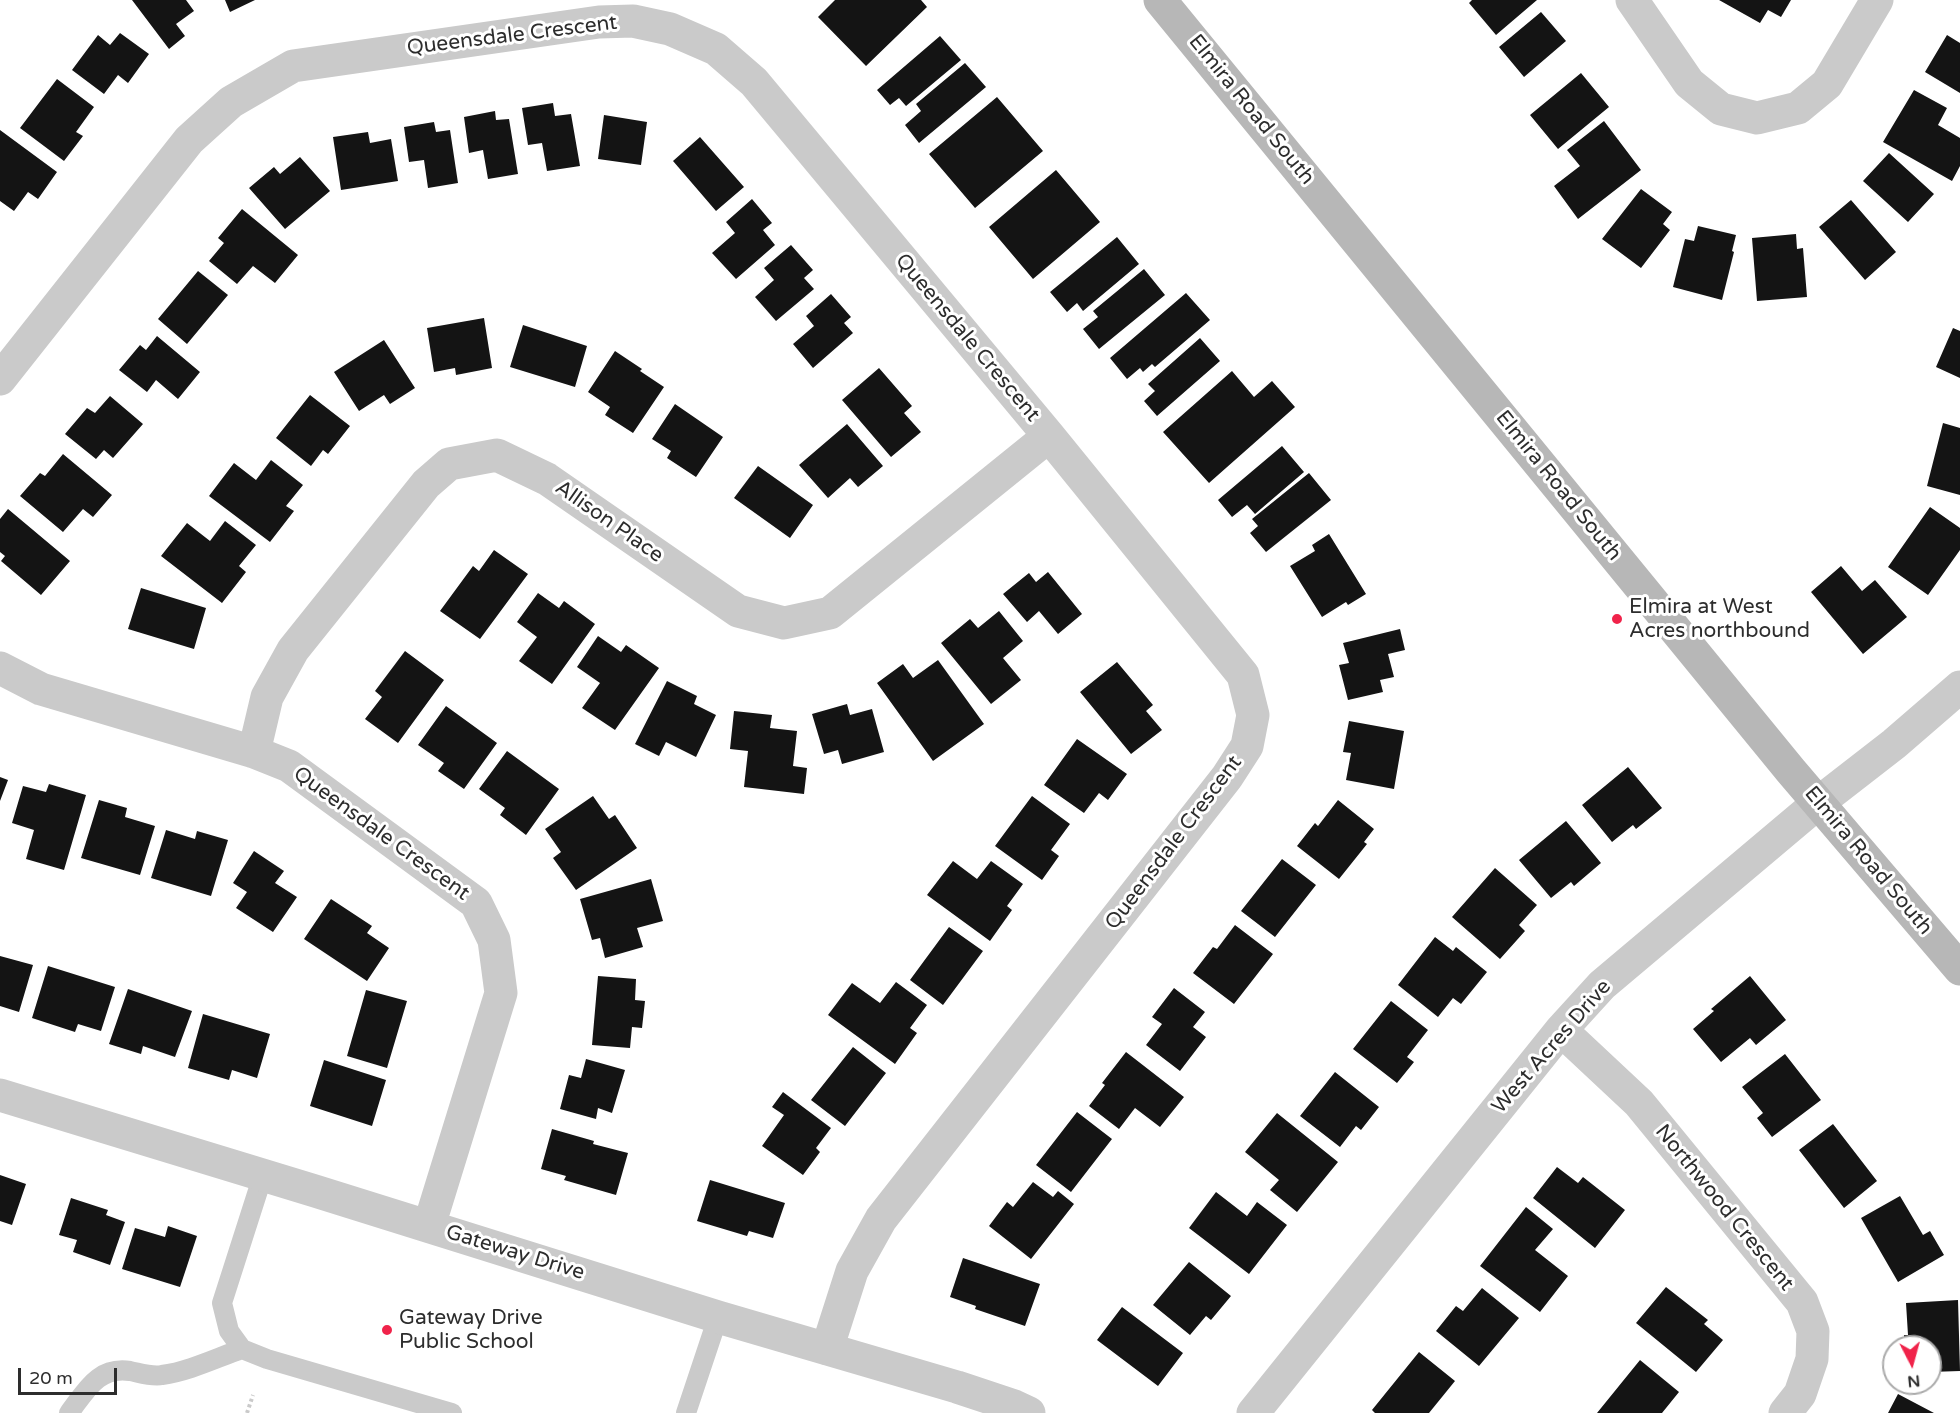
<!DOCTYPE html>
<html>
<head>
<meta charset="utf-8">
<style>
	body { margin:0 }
	#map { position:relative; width:1960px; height:1413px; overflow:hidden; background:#fff; font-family:"Varela Round",sans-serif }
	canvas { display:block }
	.north { position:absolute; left:1882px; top:1335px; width:60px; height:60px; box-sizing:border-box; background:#fff; border:2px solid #ababab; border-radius:50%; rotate:174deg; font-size:16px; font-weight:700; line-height:24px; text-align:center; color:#2d2d2d }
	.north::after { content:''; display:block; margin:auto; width:21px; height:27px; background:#f0234a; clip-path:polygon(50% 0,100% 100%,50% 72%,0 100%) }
	.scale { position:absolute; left:18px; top:1368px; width:99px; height:27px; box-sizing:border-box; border:3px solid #2d2d2d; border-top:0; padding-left:8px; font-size:18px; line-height:21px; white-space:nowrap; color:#2d2d2d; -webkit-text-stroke:4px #fff; paint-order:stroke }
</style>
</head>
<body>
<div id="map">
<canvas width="1960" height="1413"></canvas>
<div class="north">N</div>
<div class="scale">20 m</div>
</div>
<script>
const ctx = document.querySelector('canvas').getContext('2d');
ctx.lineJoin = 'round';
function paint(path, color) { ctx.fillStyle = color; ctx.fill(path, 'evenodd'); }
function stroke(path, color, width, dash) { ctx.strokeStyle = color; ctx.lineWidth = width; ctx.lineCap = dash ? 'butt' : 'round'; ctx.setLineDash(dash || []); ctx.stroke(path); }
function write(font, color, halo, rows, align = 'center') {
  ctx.font = font + ' "Varela Round",sans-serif'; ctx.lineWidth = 6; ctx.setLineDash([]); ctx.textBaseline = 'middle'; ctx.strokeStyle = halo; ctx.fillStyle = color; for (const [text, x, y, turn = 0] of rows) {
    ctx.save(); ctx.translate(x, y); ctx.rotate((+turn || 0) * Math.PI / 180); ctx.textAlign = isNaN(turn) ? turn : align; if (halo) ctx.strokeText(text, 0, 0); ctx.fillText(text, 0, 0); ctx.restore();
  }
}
paint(new Path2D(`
	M132,0h54l8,11 -18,13 9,12 -16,13z
	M225,0h30l-25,12z
	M835,0h86l6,7 -61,59 -48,-49z
	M1472,0h65l-41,35 -27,-32z
	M1719,0h72l-10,17 -13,-7 -8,13z
	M1541,12l25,29 -42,36 -25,-30z
	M120,33l29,21 -21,29 -10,-8 -14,19 -32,-24 26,-35 12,10z
	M1947,35l13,8v50l-35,-21z
	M940,36l21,24 -55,46 -7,-8 -9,7 -13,-15z
	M965,63l21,24 -67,56 -14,-18 16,-14 -5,-7z
	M1581,73l28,34 -51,42 -28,-34z
	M57,79l37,28 -18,25 7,4 -19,25 -44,-33z
	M1914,90l33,18 -9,17 22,13v28l-8,15 -69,-39z
	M997,97l46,54 -68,57 -46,-54z
	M553,103l2,13 16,-2 9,52 -33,5 -5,-28 -14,2 -6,-37z
	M495,111l1,9 13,-1 9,55 -30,5 -5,-29 -14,3 -5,-36z
	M604,115l43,7 -6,43 -43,-6z
	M1604,121l37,49 -63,49 -24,-33 26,-20 -13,-16z
	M434,122l2,10 14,-2 8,53 -30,5 -4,-28 -15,2 -5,-35z
	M0,130l57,42 -19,27 -10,-7 -14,19 -14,-10z
	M368,132l2,11 21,-4 7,42 -57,9 -8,-53z
	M700,137l44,50 -28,24 -43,-50z
	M1889,153l45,41 -26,28 -45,-41z
	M300,157l30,34 -45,38 -36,-41 25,-21 6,7z
	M1056,170l44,52 -67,57 -44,-52z
	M1641,189l31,23 -9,12 7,6 -29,38 -39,-29z
	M752,199l20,24 -9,7 12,15 -39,34 -24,-26 23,-20 -9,-11z
	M1851,200l45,52 -31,28 -46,-53z
	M242,209l56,46 -23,28 -22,-17 -16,18 -28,-23 15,-18 -6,-5z
	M1698,226l38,9 -4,16 2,1 -12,48 -49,-13 12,-48 9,2z
	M1796,234l1,15 6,-1 4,49 -50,4 -5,-63z
	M1117,237l22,27 -56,47 -6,-8 -10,9 -17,-20z
	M791,245l22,25 -9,8 10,11 -38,32 -21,-24 19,-17 -10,-12z
	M1144,269l21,26 -66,54 -16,-20 15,-12 -5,-6z
	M198,271l30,24 -41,49 -29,-25z
	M1186,293l24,27 -55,47 -3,-3 -9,8 -3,-4 -13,11 -17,-21z
	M831,294l20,23 -7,6 9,10 -40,35 -20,-24 21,-18 -8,-10z
	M484,318l8,50 -36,7 -1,-7 -21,4 -7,-44z
	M523,325l64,21 -12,41 -65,-20z
	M1953,328l7,3v47l-24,-11z
	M157,336l43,36 -22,27 -22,-19 -9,12 -28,-22 21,-25 6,5z
	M1200,338l20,23 -63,55 -13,-15 11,-10 -7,-7z
	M384,340l31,48 -25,16 -6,-9 -25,16 -25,-39z
	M615,351l27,18 -2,2 24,16 -31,46 -28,-18 5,-8 -22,-15z
	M879,368l33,38 -8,7 17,19 -30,25 -49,-57z
	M1232,371l22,26 18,-16 23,26 -86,76 -46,-51z
	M310,395l40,31 -22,28 -5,-4 -12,16 -35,-28z
	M110,396l33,28 -30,34 -9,-8 -8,9 -31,-25 22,-26 8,5z
	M675,404l48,33 -27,40 -29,-19 4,-7 -19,-12z
	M1943,423l17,5v67l-33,-9z
	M847,424l36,42 -25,21 -8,-9 -22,20 -29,-33z
	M1282,446l22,26 -49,42 -8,-9 -15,12 -14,-17z
	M63,454l49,41 -19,22 -10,-8 -20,23 -43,-36 20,-23 5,3z
	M271,460l32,25 -17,21 8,5 -24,31 -61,-46 25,-33 22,17z
	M758,466l55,39 -23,33 -56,-40z
	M1309,473l22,27 -65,52 -16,-19 8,-7 -6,-7z
	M1930,507l30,21v22l-32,45 -40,-28z
	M8,509l62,52 -29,34 -40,-34 4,-5 -5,-4v-33z
	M225,521l31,24 -17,21 7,6 -24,31 -61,-47 26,-33 23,18z
	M1329,534l37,60 -18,11 -2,-3 -24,15 -32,-51 25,-15 -3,-6z
	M494,550l34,24 -48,65 -40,-28 33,-45 6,5z
	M1841,566l21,25 13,-11 32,37 -44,37 -52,-62z
	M1048,572l34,42 -24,20 -19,-23 -12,11 -24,-28 26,-21 7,9z
	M141,588l65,20 -12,41 -66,-20z
	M538,593l21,15 5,-7 31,23 -43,60 -33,-23 18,-24 -20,-15z
	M999,611l24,30 -20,17 18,22 -30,24 -50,-61 29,-24 8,9z
	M1400,629l5,21 -17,4 6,23 -14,3 3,12 -35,8 -9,-35 10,-2 -6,-20z
	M598,636l23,16 5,-7 33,23 -44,62 -33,-22 18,-25 -23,-16z
	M405,651l39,29 -46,63 -33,-24 17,-22 -7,-6z
	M938,660l46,64 -51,37 -56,-78 26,-19 10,14z
	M1117,662l36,43 -7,6 16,19 -31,24 -51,-62z
	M667,681l30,15 -3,8 22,11 -20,42 -30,-15 -7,14 -24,-12z
	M847,704l3,11 22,-6 12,43 -42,12 -4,-14 -14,4 -12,-40z
	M446,706l51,37 -33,46 -26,-18 6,-8 -26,-18z
	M734,711l38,4 -2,13 27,3 -4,35 14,2 -3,26 -60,-7 4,-36 -18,-2z
	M1349,721l55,10 -10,58 -48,-9 5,-27 -8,-1z
	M1077,739l50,35 -19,26 -9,-7 -15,20 -40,-28z
	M507,751l52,38 -33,46 -26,-20 5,-7 -26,-19z
	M1628,767l34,41 -26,21 -3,-4 -21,17 -30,-37z
	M0,777l8,3 -8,21z
	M49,784l37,11 -22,75 -38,-11 8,-29 -22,-7 11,-37 23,6z
	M593,796l16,23 6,-4 22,33 -61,42 -23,-32 8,-6 -16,-23z
	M1032,796l38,28 -19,26 8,6 -17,24 -47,-34z
	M99,800l28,8 -2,9 30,9 -15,49 -59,-17z
	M1338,800l36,29 -10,13 3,2 -28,35 -42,-33 18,-23 3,3z
	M1566,821l35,42 -27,23 -3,-4 -20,16 -32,-38z
	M166,830l29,9 2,-8 31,9 -17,56 -60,-18z
	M254,851l30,20 -9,12 22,14 -24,35 -37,-24 11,-16 -14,-9z
	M1282,859l34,26 -41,52 -34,-26z
	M953,861l24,18 14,-18 32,23 -16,22 5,4 -22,31 -63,-46z
	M1495,868l42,37 -18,20 6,6 -25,28 -48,-42z
	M651,879l12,42 -26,7 6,19 -38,11 -5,-20 -8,2 -12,-41z
	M331,899l41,27 -5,7 22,15 -22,33 -63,-42z
	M1235,925l38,29 -39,50 -41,-31 20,-26 4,2z
	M949,927l34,24 -40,54 -33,-25z
	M1435,937l18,14 3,-4 31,25 -26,32 -8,-6 -15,19 -40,-32z
	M0,956l33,9 -14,47 -19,-6z
	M48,966l67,21 -14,44 -23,-7 -3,8 -43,-14z
	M598,976l38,3 -1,21 10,1 -3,27 -10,-1 -2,21 -38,-3z
	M1750,976l36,44 -30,25 -6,-7 -29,24 -28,-33 21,-18 -3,-2z
	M896,982l31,23 -17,23 7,5 -22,31 -67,-49 24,-32 28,20z
	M1174,988l31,24 -12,15 13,10 -26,34 -34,-26 16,-21 -10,-7z
	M128,989l64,22 -17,46 -32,-11 -2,8 -32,-10z
	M366,990l41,11 -20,67 -40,-12z
	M1391,1001l37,29 -21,27 7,5 -17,21 -44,-34z
	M203,1014l67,20 -13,44 -25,-8 -3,10 -41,-12z
	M853,1047l33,26 -41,53 -34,-26z
	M1126,1052l58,45 -24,30 -25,-19 -16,21 -30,-23 16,-21 -3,-2z
	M1785,1054l36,46 -49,37 -15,-19 6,-5 -21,-26z
	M586,1059l39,11 -13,43 -14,-5 -2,11 -36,-10 9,-34 12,3z
	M324,1060l62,20 -14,46 -62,-20z
	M1335,1072l44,35 -18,23 -5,-4 -16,21 -40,-31z
	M783,1092l48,36 -15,20 4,4 -17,23 -41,-29 22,-31 -12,-8z
	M1077,1112l35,27 -41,53 -35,-27z
	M1277,1113l61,49 -41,50 -27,-22 9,-10 -34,-28z
	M1833,1124l44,57 -33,27 -45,-58z
	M552,1129l42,12 -1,3 35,9 -12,42 -52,-15 2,-4 -25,-7z
	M1557,1167l21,16 5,-6 42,33 -30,38 -62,-50z
	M0,1175l26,9 -14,41 -12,-4z
	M710,1180l75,23 -12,35 -24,-7 -2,5 -50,-15z
	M1033,1182l20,15 5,-6 16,13 -43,55 -42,-33 18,-24 6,5z
	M1216,1192l31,24 10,-14 30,23 -38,49 -60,-46z
	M1900,1196l23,39 7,-4 14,24 -46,27 -37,-64z
	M71,1198l37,12 -2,5 19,7 -15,43 -37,-13 4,-12 -18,-5z
	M1526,1207l27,22 -18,21 33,26 -28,36 -60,-46z
	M168,1226l29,10 -17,51 -58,-18 13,-41 30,9z
	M963,1258l77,26 -15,42 -50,-17 1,-3 -26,-9z
	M1189,1262l42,34 -20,24 -5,-4 -16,19 -37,-30z
	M1666,1287l42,33 -4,4 19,16 -27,32 -60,-49z
	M1482,1288l37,30 -40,48 -43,-35 20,-25 7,5z
	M1958,1300l2,71 -30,1v-25h-26v-12h4l-2,-32z
	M1122,1307l61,46 -25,33 -61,-46z
	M1419,1352l36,29 -26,32h-54l-3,-3z
	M1640,1360l39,32 -17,21h-65z
	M1898,1394l36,19h-46z`), '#141414');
stroke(new Path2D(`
	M247,1413l6,-18`), '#cacaca', 4, [3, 3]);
stroke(new Path2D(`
	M263,1175l-41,128 7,28 13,18 25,10 185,54
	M69,1413c17,-22 29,-47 61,-42 10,2 22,6 32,4 28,-4 54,-17 80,-26
	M686,1413l32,-96`), '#cacaca', 20);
stroke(new Path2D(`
	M1632,0l57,83 32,26 36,9 41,-10 29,-24 50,-84
	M0,379l189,-239 42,-38 62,-36 306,-44 34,-1 37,8 46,20 38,33 295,354 194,239 10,40 -6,31 -20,31 -346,442 -29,52 -25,78
	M0,668l41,21 213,63 35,14 187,137 18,37 7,53 -72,233
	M254,752l13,-55 26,-47 133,-166 23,-20 48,-9 50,24 191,132 46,12 46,-10 219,-177
	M1561,1030l78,73 163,199 11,29 -1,28 -12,35 -15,19
	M0,1095l315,96 403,126 239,70 57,19 15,7
	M1253,1413l308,-383 41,-45 216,-182 76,-59 66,-57`), '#cacaca', 33);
stroke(new Path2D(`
	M1160,0l631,771 169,198`), '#b7b7b7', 33);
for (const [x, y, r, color] of [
	[1617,619,6,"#f0234a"],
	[387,1330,6,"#f0234a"]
]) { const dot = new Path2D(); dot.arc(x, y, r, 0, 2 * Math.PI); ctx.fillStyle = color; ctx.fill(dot); stroke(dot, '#fff', 2); }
write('21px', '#2d2d2d', '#fff', [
	["Queensdale Crescent",512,36,-7],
	["Elmira Road South",1251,110,51],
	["Queensdale Crescent",967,338,50],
	["Elmira Road South",1558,486,51],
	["Allison Place",609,522,35],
	["Queensdale Crescent",381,834,36],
	["Queensdale Crescent",1174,843,-53],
	["Elmira Road South",1868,861,50],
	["West Acres Drive",1552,1047,-49],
	["Northwood Crescent",1724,1208,51],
	["Gateway Drive",515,1253,17]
]);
write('21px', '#2d2d2d', '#fff', [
	["Elmira at West",1629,607],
	["Acres northbound",1629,631],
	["Gateway Drive",399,1318],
	["Public School",399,1342]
], 'left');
</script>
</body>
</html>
